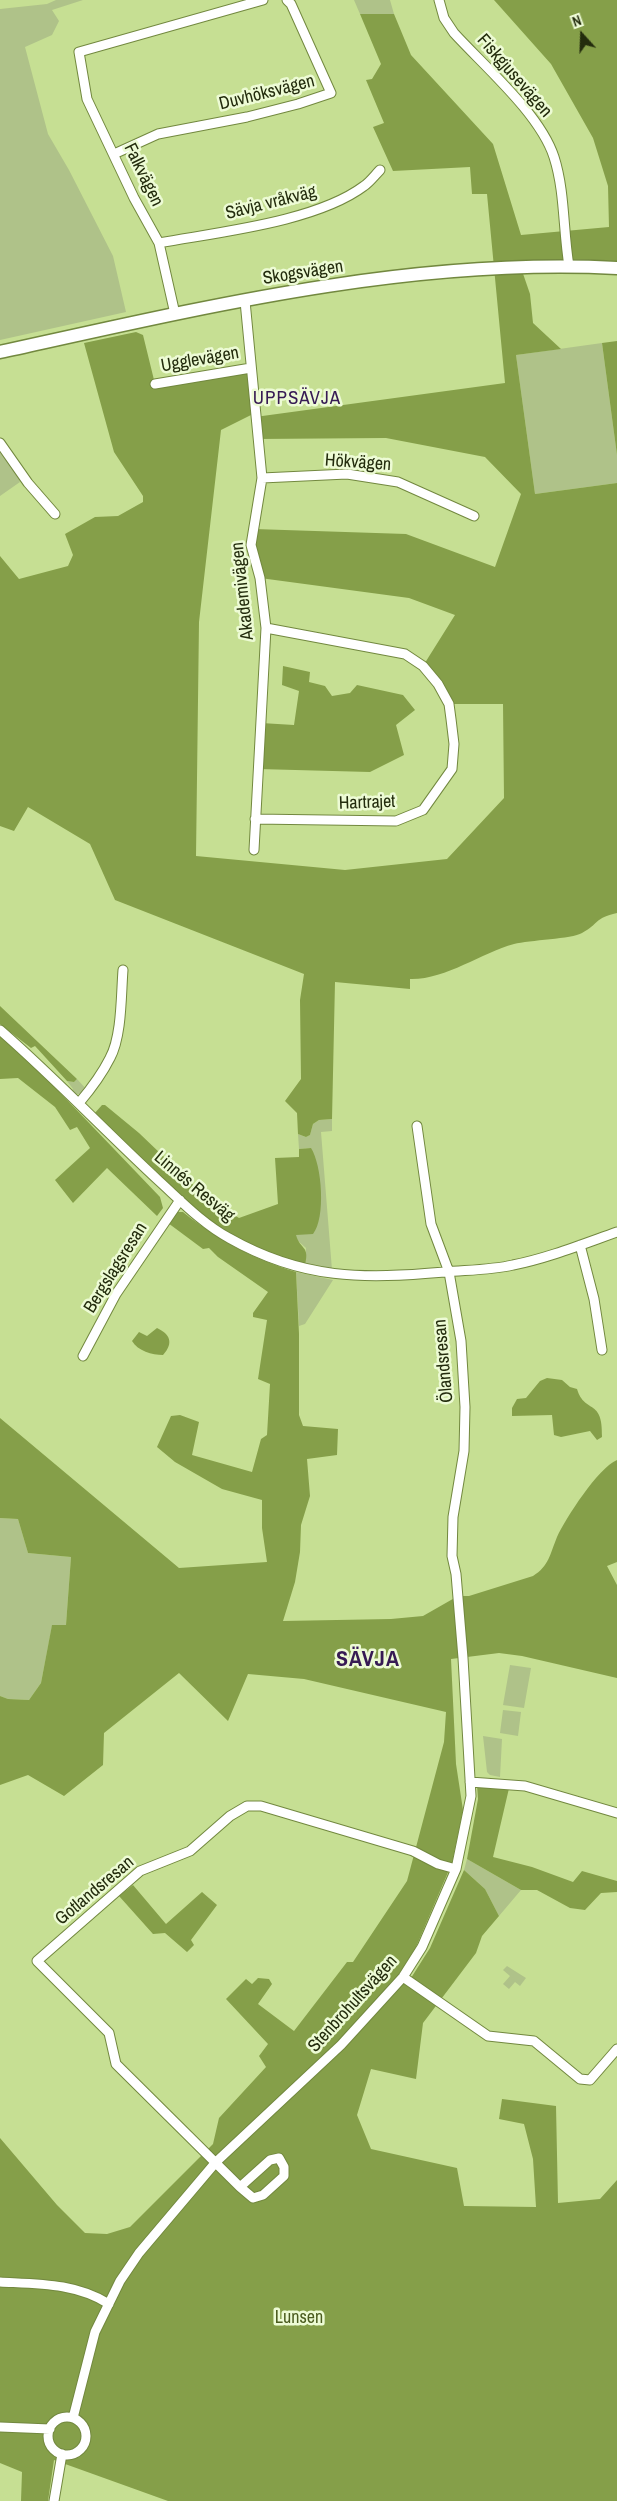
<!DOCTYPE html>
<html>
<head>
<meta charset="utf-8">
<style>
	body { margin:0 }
	#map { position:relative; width:617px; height:2501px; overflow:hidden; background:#c6df93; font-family:"Archivo Narrow",sans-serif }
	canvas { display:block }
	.north { position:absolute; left:557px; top:10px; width:50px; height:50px; -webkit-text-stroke:4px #edfbd5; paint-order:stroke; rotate:340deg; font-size:14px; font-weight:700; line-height:20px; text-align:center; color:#232c0d }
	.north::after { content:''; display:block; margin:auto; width:18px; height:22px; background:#232c0d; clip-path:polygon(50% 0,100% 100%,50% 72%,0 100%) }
</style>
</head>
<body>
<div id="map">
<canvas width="617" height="2501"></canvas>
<div class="north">N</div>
</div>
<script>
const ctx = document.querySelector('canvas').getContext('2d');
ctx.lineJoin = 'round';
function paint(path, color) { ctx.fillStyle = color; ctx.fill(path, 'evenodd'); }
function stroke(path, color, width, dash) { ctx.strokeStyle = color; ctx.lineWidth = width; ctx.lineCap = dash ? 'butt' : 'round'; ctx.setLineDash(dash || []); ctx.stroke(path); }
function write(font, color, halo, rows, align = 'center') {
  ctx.font = font + ' "Archivo Narrow",sans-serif'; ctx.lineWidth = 5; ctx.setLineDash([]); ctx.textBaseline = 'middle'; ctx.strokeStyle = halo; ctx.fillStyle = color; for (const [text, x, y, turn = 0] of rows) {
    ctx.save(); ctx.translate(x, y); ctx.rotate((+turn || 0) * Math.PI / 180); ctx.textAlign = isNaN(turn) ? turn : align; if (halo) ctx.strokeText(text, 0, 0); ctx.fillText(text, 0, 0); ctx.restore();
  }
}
paint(new Path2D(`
	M56,0h27l-31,10 7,11 -7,14 -27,12 23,87 21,36 44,86 13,56 -126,28v-331l47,-5z
	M354,0h36l4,14h-34z
	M602,343l15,112v28l-82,11 -19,-139z
	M0,443l14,21 6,18 -20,14z
	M77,1079l10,11c-6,4 -10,6 -17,2l3,-3 -6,-8 7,1z
	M332,1119v12l-11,1 11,138 -27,-5 1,-17 -9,-8 -2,-6h18l-2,-86 -12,1 -1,-15 8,3 4,-2 3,-11 6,-4z
	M296,1272l37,8 -28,44 -6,2z
	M0,1518l18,1 10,34 43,4 -5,68 -14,1 -11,57 -12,17 -21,-1 -8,-3z
	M510,1665l21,3 -7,40 -21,-3z
	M503,1710l18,2 -3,24 -18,-3z
	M483,1736l19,3 -2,38 -10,-2 -3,-3z
	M467,1859l54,31 -22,26 -14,-27 -21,-19z
	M507,1966l19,12 -6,8 -5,-4 -6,7 -6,-5 7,-8 -7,-6z`), '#afc289');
paint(new Path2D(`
	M494,0h123v261l-50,-2 -48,3 11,32 3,29 28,26 -45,6 19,139 82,-11v430c-23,5 -18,11 -35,20 -10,6 -53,7 -68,11 -33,9 -69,36 -104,35v10l-75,-7 -3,137 -13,1 -6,4 -3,11 -4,2 -8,-3 -1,-21 -12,-12 16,-22 -1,-79 4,-26 -189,-74 -25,-56 -62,-37 -14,24 -14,-5v-270l19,23 49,-13 5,-11 -8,-21 30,-17 23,-1 25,-14v-6l-29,-44 -30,-109 52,-11 7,3 12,49 96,-16 4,45 -34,17 -22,192 -3,234 149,14 102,-11 57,-61 -1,-94h-54l-26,-38 32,-51 -46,-17 -149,-20 -9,-33 3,-16 152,5 89,33 26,-73 -36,-37 -99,-19 -129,1 -2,-22 250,-34 -18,-189h-15l-2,-27 -77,4 -20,-44 11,-4 -18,-43 6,-1 9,-15 -21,-50h34l17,41 82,89 28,91 88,-8 -1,-41 -15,-48 -42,-74z
	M617,341v114l-15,-112z
	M283,666l27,6 -1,10 16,4 7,10 18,-3 7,-8 46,10 12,15 -19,15 8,30 -34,17 -112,-3 3,-46 33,2 5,-34 -17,-6z
	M0,1006l77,73 -3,3 -7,-1 -32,-35 -4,2 -31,-24z
	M0,1036l46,42 114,119 3,11 -6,8 -50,-48 -34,35 -18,-23 35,-32 -13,-21 -7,3 -15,-23 -37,-29 -18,1z
	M102,1105h3l34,28 68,65 32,20 39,-14 -3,-46 24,-1v-8l12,-1c11,17 15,70 2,86l-17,1c4,15 14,10 9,30 -30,-8 -61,-20 -87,-38 -44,-29 -85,-77 -124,-113z
	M177,1212h6c35,28 70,47 113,60l3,62v81l4,11 35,3 -1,26 -30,4 3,37 -9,29 -1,27 -5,30 -12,39 108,-2 32,-3 35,-20h11l64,-20c16,-10 17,-22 24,-39 9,-19 41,-69 60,-77v102l-10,4 10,19v93l-95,-22 -23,-3 -48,6 5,105 7,46 -11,53 -36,84 -19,30 37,23 -23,-22 19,-30 34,-78 21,19 14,27 -17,20 -6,17 -53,70 -7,56 -45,-10 -14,46 14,34 86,19 7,38 72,1 -3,-48 -9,-35 -25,-5 3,-20 54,7 2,97 42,-4 17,-19v321h-449l-114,-41 -6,41h-27l1,-29 -22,-9v-325l57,67 28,28 22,1 23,-7 83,-83 6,-26 47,-51 -7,-11 9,-12 -42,-45 20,-20 6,5 6,-6 11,1 3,5 -14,20 36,27 53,-69h6l54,-81 37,-139 2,-30 -142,-33 -56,-5 -20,47 -49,-48 -75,60 -1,32 -39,31 -36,-21 -28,10v-89l8,3 21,1 12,-17 11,-58h14l5,-68 -43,-4 -10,-34 -18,-1v-100l179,150 88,-6 -5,-34v-28l-40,-11 -47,-27 -18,-15 14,-31 9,-1 19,7 -7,33 60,17 9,-33 6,-4 3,-51 -12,-5 9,-59 -14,-3v-4l15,-21 -50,-35 -9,-9 -6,1 -35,-26z
	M157,1328c13,6 17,15 6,27 -11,0 -25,-4 -31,-14l7,-9 8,4z
	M547,1378l15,2 8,7 7,2c8,26 26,8 25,48l-5,3 -7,-9 -29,6 -7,-2 -2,-20 -40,1v-8l5,-9 9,-1 14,-17z
	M510,1784l-17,73 39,10 41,15 9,-11 35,10v11l-16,1 -16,17 -15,-2 -33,-18h-16l-54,-31 11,-60 -1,-14z
	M133,1885l33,39 36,-32 15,13 -26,35 3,5 -7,7 -22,-19 -12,1 -34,-38z`), '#859f49');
const street = new Path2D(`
	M439,0l5,18 10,15c31,34 86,81 100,124 11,34 9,73 15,109
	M114,154l44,-20 89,-17 51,-13 33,-11 -40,-89 -4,-4
	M159,243c59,-11 157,-21 205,-57 6,-4 11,-11 16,-16
	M245,301l17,177 -11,67 9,33 6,50 -12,222
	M175,314l-16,-71 -25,-45 -47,-99 -8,-47 184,-52
	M155,384l96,-16
	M0,443l28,40 27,31
	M262,478l85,-4 51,8 76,34
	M255,819l141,2 27,-11 29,-41 2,-25 -3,-25 -2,-15 -11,-20 -15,-18 -18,-12 -139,-26
	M0,1030c55,48 105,101 159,151 22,20 44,43 70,57 74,42 134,41 216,34 22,-2 46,-2 68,-7 35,-7 70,-21 104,-33
	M79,1103c11,-13 23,-29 31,-45 12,-22 11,-63 13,-88
	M580,1245l14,54 8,51
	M83,1356l33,-62 64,-94
	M470,1782l55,4 92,27
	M403,1977l85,59 46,5 46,38 10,1 27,-31
	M240,2187l13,11 10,-3 21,-19v-9l-5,-9 -9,2 -30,27 -124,-123 -7,-31 -72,-72 103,-90 50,-20 40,-35 17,-10h14l152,45 25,13 18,5
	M0,2282c38,2 76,1 109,22
	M48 2436a19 19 0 1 1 38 0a19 19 0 1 1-38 0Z
	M73,2418l22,-86 25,-51 19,-28 77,-91 125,-117 62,-68 19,-30 34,-78 15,-73 -8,-138 -7,-84 -4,-18 1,-39 11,-66 1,-44 -4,-66 -12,-69 -18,-48 -14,-98
	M0,2427l50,2
	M54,2501l8,-47`);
const secondary = new Path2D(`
	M0,352c200,-44 410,-95 617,-84`);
stroke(street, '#72883f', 11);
stroke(secondary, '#72883f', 15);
stroke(street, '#fff', 9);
stroke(secondary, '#fff', 12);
write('18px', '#232c0d', '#edfbd5', [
	["Fiskgjusevägen",514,76,49],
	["Duvhöksvägen",267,93,-14],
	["Falkvägen",143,175,64],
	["Sävja vråkväg",271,203,-14],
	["Skogsvägen",303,273,-9],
	["Ugglevägen",200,360,-10],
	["Hökvägen",358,463,4],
	["Akademivägen",243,591,-96],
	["Hartrajet",367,803,-2],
	["Linnés Resväg",194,1187,40],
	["Bergslagsresan",116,1268,-58],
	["Ölandsresan",444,1361,-95],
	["Gotlandsresan",95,1891,-40],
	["Stenbrohultsvägen",353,2004,-48]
]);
write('18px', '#4b5c1f', '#edfbd5', [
	["Lunsen",299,2318]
]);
ctx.letterSpacing = '1px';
write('19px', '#371b54', '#edfbd5', [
	["UPPSÄVJA",297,399]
]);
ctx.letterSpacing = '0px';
ctx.letterSpacing = '1px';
write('bold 22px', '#371b54', '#edfbd5', [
	["SÄVJA",368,1660]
]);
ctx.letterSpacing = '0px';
</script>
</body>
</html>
